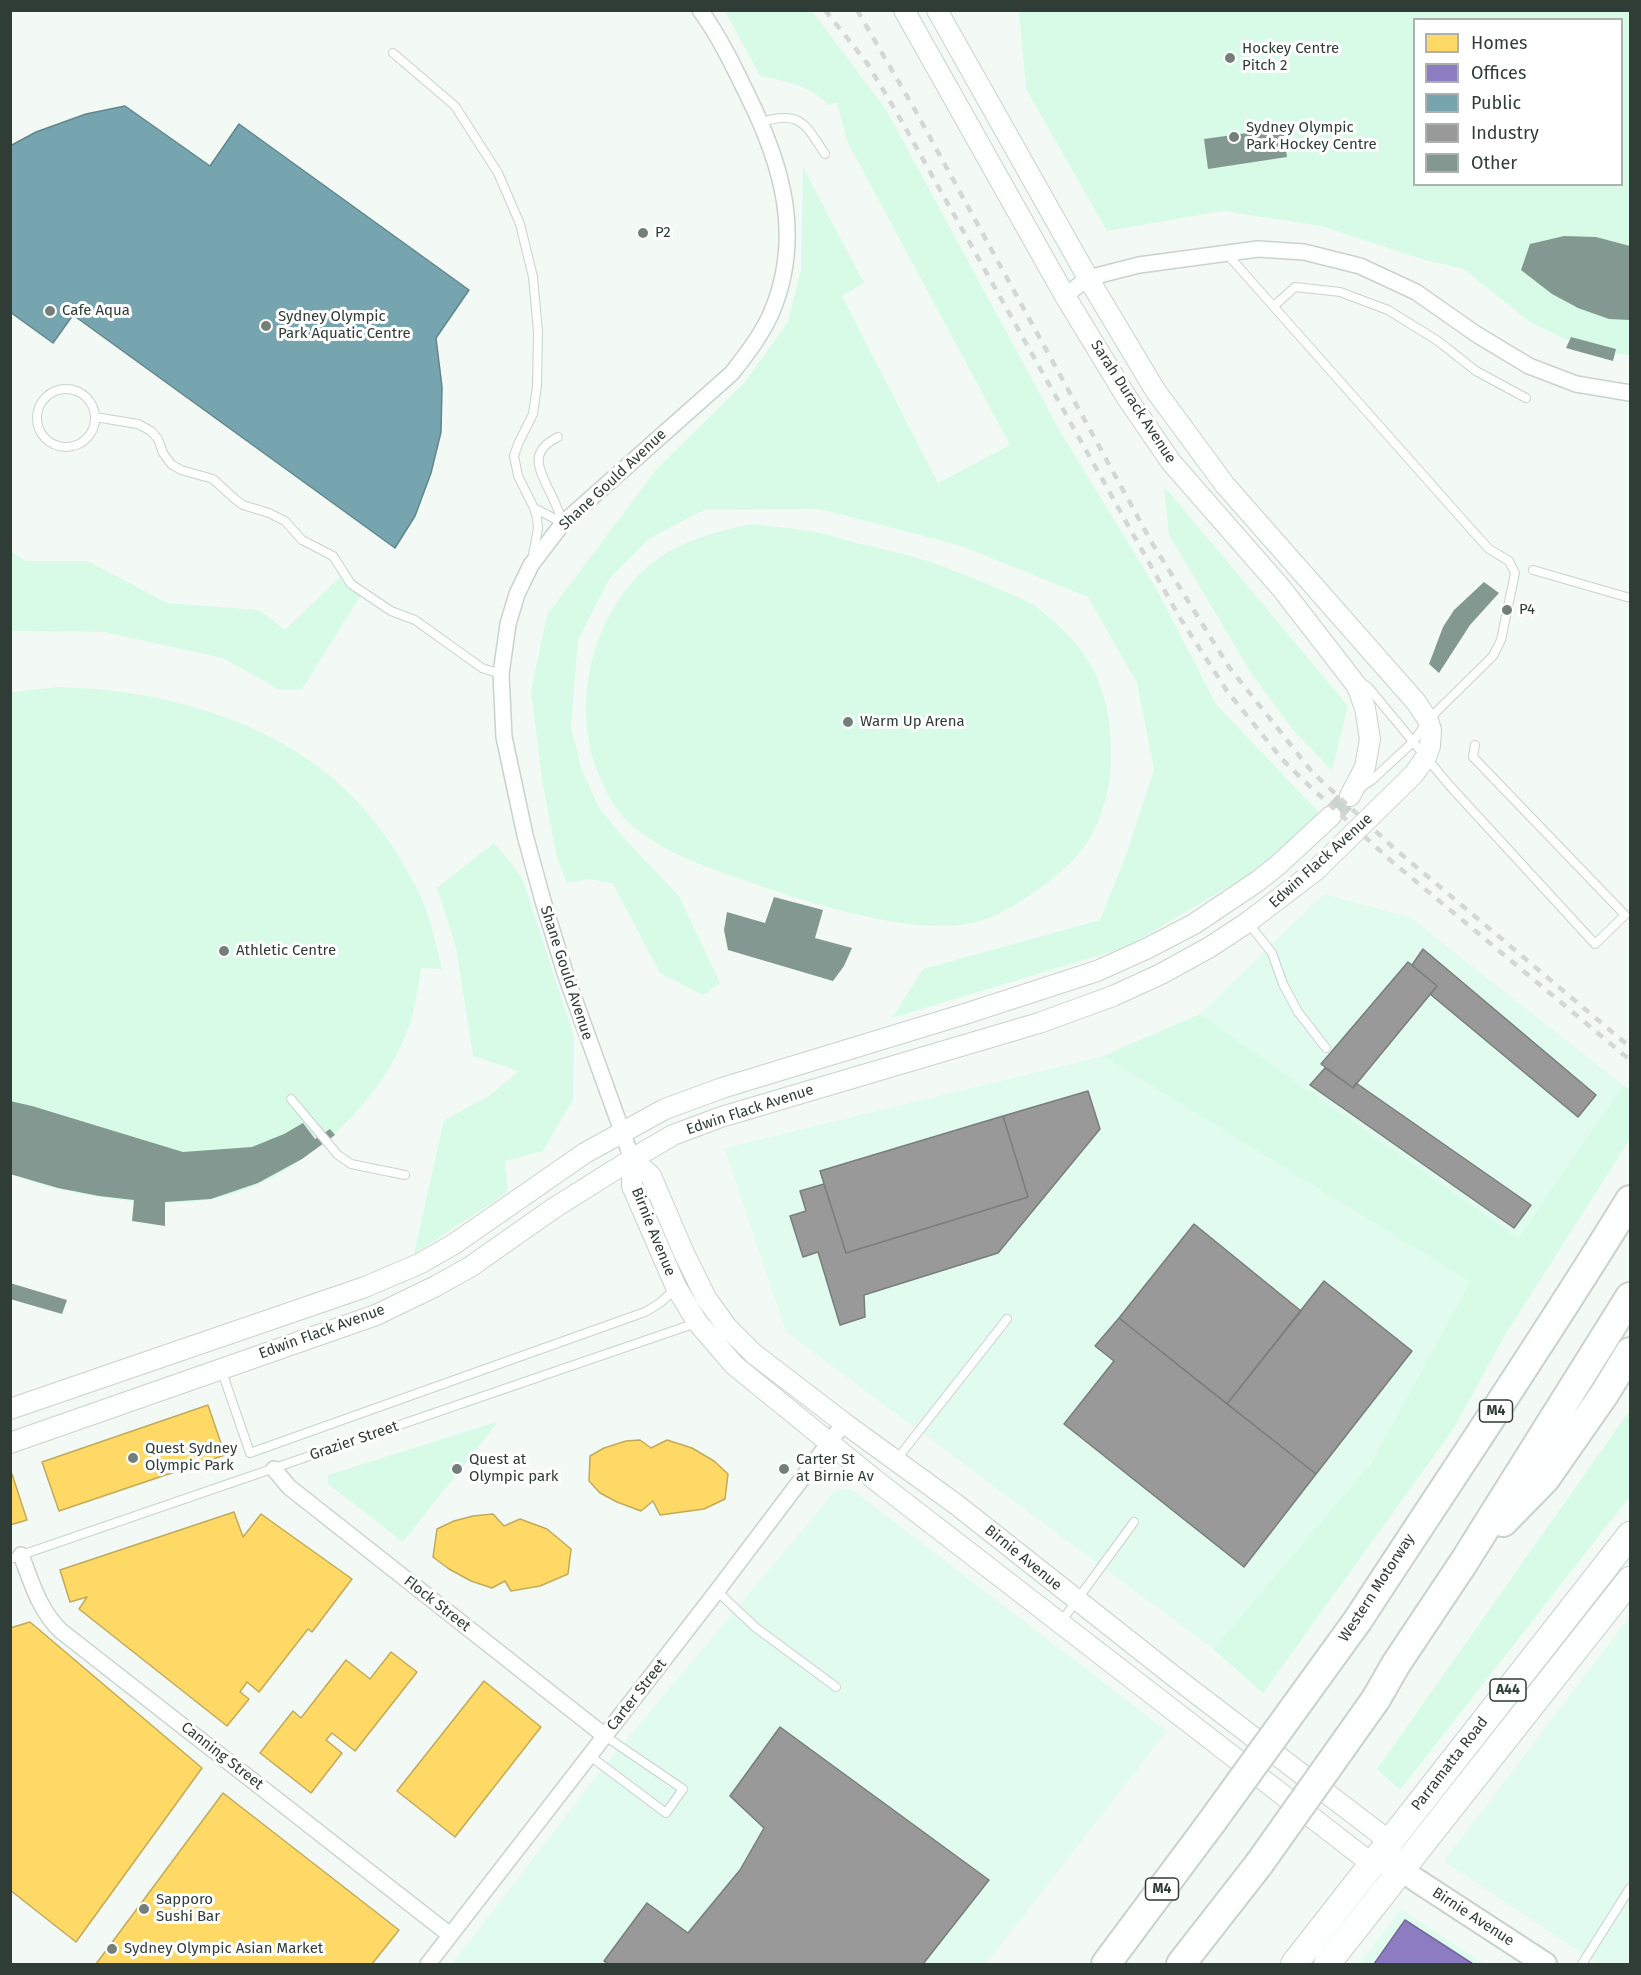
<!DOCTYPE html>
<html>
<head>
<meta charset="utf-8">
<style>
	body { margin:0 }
	#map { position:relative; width:1641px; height:1975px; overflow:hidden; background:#f3faf6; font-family:"Fira Sans",sans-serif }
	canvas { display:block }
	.frame { position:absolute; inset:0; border:12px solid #2f3d36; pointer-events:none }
	.legend { position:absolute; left:1413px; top:18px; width:210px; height:168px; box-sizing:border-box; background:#fff; border:2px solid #acb1af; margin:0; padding:8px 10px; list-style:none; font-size:18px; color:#2f3d36 }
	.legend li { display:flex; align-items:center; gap:12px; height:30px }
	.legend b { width:30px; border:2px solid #acb1af }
</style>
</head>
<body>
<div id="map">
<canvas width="1641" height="1975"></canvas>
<div class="frame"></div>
<ul class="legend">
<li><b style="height:16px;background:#ffd966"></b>Homes</li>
<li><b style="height:16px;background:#8e7cc3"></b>Offices</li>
<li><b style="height:16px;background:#76a5af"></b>Public</li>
<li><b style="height:16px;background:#999"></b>Industry</li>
<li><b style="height:16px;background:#839890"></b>Other</li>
</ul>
</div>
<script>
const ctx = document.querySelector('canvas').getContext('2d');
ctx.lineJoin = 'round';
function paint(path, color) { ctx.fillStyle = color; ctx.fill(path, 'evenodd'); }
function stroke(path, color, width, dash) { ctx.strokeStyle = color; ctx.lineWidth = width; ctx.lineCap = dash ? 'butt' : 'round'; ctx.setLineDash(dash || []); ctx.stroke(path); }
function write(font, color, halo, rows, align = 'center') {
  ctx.font = font + ' "Fira Sans",sans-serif'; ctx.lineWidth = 6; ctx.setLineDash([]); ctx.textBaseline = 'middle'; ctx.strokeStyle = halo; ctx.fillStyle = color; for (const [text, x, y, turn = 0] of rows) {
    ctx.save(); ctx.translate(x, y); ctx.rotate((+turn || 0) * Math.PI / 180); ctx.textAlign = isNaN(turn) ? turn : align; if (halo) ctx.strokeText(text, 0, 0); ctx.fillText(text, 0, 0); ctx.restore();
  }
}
paint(new Path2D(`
	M1324,894l86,23 213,168 -105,153 -318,-224z
	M1103,1056l367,226 -99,181 -158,186 -427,-317 -62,-184z
	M844,1489l10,2 313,240 -181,233h-534l149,-194 234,-279z
	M1630,1616v348h-32l-154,-103z
	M1401,1909l84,55h-126z`), '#e1fcee');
paint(new Path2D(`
	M725,11h87l75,100 174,322 96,157 59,114 104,110 -67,58 -126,75 -235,71 31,-49 177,-49 26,-65 28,-85 -17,-87 -49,-86 -126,-51 -142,-37 -116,1 -54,28 -40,40 -32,62 -7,87 10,40 18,41 24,29 56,59 41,87 -17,12 -43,-22 -47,-89 -24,-5 -22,4 -10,-25 -15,-78 -11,-89 16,-76 109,-145 89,-88 43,-60 13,-52 2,-103 61,116 -22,13 96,187 72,-38 -163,-304 -10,-38 -9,2c-18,-20 -43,-24 -68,-29z
	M1019,11h611v344l-12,-1 -53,-15 -35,-17 -66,-53 -39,-9 -104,-34 -98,-15 -116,20 -81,-142zM1414,20h208v164h-208z
	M1164,486l184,220 -16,65 -38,-40 -43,-58 -82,-138z
	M752,524c20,2 40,4 59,7 17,3 33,9 50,13 21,5 43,10 64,16 21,7 42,16 62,24 14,6 28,11 41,18 7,3 12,8 18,13 45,35 64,76 65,133 0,13 0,24 -2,37 -5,23 -13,49 -29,67 -20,24 -54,48 -82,62 -14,7 -35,12 -50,12 -66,1 -145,-25 -208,-47 -39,-14 -80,-28 -111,-56 -15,-14 -24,-33 -31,-50 -27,-68 -7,-154 47,-204 30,-27 69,-37 107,-45z
	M10,551l16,10h62l79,42 92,7 26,20 57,-55 19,20 -59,94 -22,1 -57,-32 -119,-26 -93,-1z
	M59,687c90,2 188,26 261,81 43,32 77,79 100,127 11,23 16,50 22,74l-21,-1c-2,15 -4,30 -8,45 -22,85 -115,170 -201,186 -58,11 -147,-4 -201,-25v-482z
	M494,843l18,21 11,16 51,157 -1,63 -30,51 -38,10 3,31 -94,62 30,-134 45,-24 30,-25 -46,-15 -17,-109 -19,-59z
	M1200,1014l318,224 105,-153 7,5v49l-125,196 -51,93 -191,265 -50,-44 158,-186 99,-181 -367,-226z
	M1630,1410v86l-230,294 -23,-21z
	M496,1422l1,1 -94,119 -75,-58v-9z`), '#d8fbe8');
const homes = new Path2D(`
	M208,1405l17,50 -166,56 -17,-49z
	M640,1440l11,8 16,-8 25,8 22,13 14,13 -3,25 -21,10 -44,6 -7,-14 -12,10 -24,-9 -17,-9 -11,-12 1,-25 14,-8 22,-7z
	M10,1474h2l15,46 -17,5z
	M234,1512l9,25 18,-23 91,65 -40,53 -4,-3 -49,63 -12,-10 -7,10 9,7 -22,27 -148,-117 8,-12 -17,5 -10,-32z
	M493,1514l11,12 16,-7 27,10 24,20 -3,25 -28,12 -29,5 -6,-10 -13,7 -21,-7 -22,-12 -16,-12 4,-28 17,-8 19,-5z
	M30,1622l172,146 -126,174 -66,-52v-262z
	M391,1652l26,20 -62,79 -23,-18 -6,7 16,13 -31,40 -51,-40 33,-42 8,7 45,-58 24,19z
	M484,1681l57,46 -86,110 -58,-46z
	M223,1793l176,137 -27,34h-276z`);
paint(homes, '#ffd966');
stroke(homes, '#c1aa58', 1.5);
const offices = new Path2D(`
	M1405,1920l68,44h-99z`);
paint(offices, '#8e7cc3');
stroke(offices, '#726999', 1.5);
const public = new Path2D(`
	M125,106l85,60 29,-42 230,166 -33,48 6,49 -1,45 -10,41 -16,43 -20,32 -322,-233 -20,28 -43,-31v-166l26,-14 50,-18z`);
paint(public, '#76a5af');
stroke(public, '#61868b', 1.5);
const industry = new Path2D(`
	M1423,949l173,146 -18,22 -148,-123 7,-8 -25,-21z
	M1408,962l29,24 -84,102 -32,-24z
	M1325,1068l28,20 3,-5 175,122 -17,23 -204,-143z
	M1088,1091l12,38 -102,124 -134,42 1,22 -25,8 -22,-73 -15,5 -13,-41 16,-5 -6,-20 24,-7 22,69 182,-56 -25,-81z
	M1003,1116l25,81 -182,56 -26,-82z
	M1194,1224l107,87 -74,93 -108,-86z
	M1324,1281l88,70 -96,123 -89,-70z
	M1119,1318l197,156 -72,93 -180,-143 50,-63 -19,-15z
	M780,1727l209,153 -66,84h-314l-5,-3 43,-58 41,30 52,-63 24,-42 -34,-32z`);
paint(industry, '#999');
stroke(industry, '#797d7b', 1.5);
paint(new Path2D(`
	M1283,128l4,29 -79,12 -4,-30z
	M1564,236l32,1 34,9v74l-21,-1 -31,-11 -26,-14 -31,-24 9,-26z
	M1571,337l45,12 -3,12 -47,-13z
	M1484,582l15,11 -29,32 -31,48 -10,-9 14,-37 11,-17z
	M774,897l49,13 -8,28 37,10 -8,18 -11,15 -105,-31 -4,-20 3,-18 38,11z
	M10,1101l22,5 151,46 69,-5 32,-13 19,-11 12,16 15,-10 5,6 -33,24 -44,24 -47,16 -46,3v24l-33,-5 2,-21 -35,-4 -41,-8 -48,-14z
	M10,1283l57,17 -5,14 -52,-15z`), '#839890');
stroke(new Path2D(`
	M1331,816l19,-20`), '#ccd4d0', 20, [20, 10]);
const service = new Path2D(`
	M393,53l62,53 43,67 22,51 13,53 5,55 -1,54 -4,28 -15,30 -4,12 4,20 16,32 3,10 1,10 -5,27
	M761,122c40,-12 44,2 64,32
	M1227,254l243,274 19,21 20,12 6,12 -14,67 -8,16 -65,64 -14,21 -42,39 -12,8
	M1274,306l21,-19 45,5 48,18 50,31 38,30 50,27
	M37 418a29 29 0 1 1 58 0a29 29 0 1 1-58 0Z
	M95,417l43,7 13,7 7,8 5,14 8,11 10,6 32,9 23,21 7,5 26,8 16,8 17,19 31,16 18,28 40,27 24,9 67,48 19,6
	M558,437c-30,15 -19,32 -8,55 5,10 9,20 13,31
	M534,508l29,15
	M1533,570l97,28
	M1361,682l7,5 81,98 146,159 30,-29 -152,-158 2,-12
	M1249,924l23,29 11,31 15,28 28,36
	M291,1099l47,56 13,9 54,11
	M221,1369l29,84 395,-141 15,-9 15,-14
	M897,1459l110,-140
	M10,1559l686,-236
	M717,1591l38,36 81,60
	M1061,1622l73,-100
	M590,1756l76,57 17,-24 -78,-53
	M1582,1964l48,-76`);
const minor = new Path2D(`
	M1065,296l23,-18 51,-13 119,-16 46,3 56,14 56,26 60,42 53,32 47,18 54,9
	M632,1159l-66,-183 -23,-75 -18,-66 -21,-98 -3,-63 7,-50 9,-30 14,-29 32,-42 169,-150c14,-18 28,-36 38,-57 34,-77 13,-150 -23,-222 -14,-29 -28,-58 -47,-84
	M274,1469l15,18 316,249
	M21,1555c11,28 18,55 40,76l389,304
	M428,1964l289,-373 127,-168`);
const tertiary = new Path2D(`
	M904,10l161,286 62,102 44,64 111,127 75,97 8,22 5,31 -5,28 -15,29
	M632,1159v27l44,101 21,35 37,43 140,114 489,378 24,7
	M632,1159l19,17 32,75 23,47 21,29 27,27 90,69 113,82 219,173 204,156 6,11
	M10,1409l355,-122 54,-23 35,-20 131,-91 80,-44 57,-21 246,-75 129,-42 49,-22 48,-25 64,-43 20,-16 53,-49
	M10,1443l366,-128 60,-29 34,-19 84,-59 78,-49 41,-24 48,-18 318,-94 74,-27 48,-22 49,-27 38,-25 67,-51 99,-97 12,-17 4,-11 1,-16 -3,-10 -12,-18 -191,-217 -70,-95 -67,-112 -151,-268`);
const secondary = new Path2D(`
	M1386,1845l15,24 15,11 129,84`);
const trunk = new Path2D(`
	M1294,1964l336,-429
	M1327,1964l303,-384`);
const motorway = new Path2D(`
	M1503,1522l42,-43 60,-86 25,-41
	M1358,1620c91,-140 185,-278 272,-420
	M1376,1699l20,-35 68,-102 166,-265
	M1106,1964l105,-141
	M1181,1964l78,-100`);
stroke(service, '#c9d2cd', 10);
stroke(minor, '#c9d2cd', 18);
stroke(tertiary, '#c9d2cd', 22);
stroke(secondary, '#c9d2cd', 26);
stroke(trunk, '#c9d2cd', 28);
stroke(motorway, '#c9d2cd', 32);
stroke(service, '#fdfefe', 8);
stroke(minor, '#fdfefe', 15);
stroke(tertiary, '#fdfefe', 20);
stroke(secondary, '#fdfefe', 22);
stroke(trunk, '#fdfefe', 26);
stroke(motorway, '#fdfefe', 28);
stroke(new Path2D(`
	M825,10l42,53 30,50 283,505 47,73 55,68 21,21 86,79 241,201
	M857,10l58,100 237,433 77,124 84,106 82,76 235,198`), '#d4d7d6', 4.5, [8, 8]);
const motorwayBridge = new Path2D(`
	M1211,1823l147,-203
	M1259,1864l117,-165`);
stroke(motorwayBridge, '#c9d2cd', 32, []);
stroke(motorwayBridge, '#fdfefe', 28);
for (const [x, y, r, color] of [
	[1230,58,6,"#747f79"],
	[1234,137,6,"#747f79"],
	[643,233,6,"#747f79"],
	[50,311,6,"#747f79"],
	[266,326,6,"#747f79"],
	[1507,610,6,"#747f79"],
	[848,722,6,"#747f79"],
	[224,951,6,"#747f79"],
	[133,1458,6,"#747f79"],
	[457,1469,6,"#747f79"],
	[784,1469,6,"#747f79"],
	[144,1909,6,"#747f79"],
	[112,1949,6,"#747f79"]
]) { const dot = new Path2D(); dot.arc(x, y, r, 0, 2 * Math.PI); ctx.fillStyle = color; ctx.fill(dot); stroke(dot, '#fff', 2); }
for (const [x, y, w] of [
	[1496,1411,33],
	[1508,1690,36],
	[1162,1889,33]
]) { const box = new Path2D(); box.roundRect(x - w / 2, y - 11, w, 22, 4.5); ctx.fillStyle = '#fff'; ctx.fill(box); stroke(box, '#2f3d36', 1.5); }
write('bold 14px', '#2f3d36', null, [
	["M4",1496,1411],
	["A44",1508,1690],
	["M4",1162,1889]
]);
write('15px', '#2f3d36', '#fff', [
	["Hockey Centre",1242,49],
	["Pitch 2",1242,66],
	["Sydney Olympic",1246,128],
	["Park Hockey Centre",1246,145],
	["P2",655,233],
	["Cafe Aqua",62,311],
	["Sydney Olympic",278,317],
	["Park Aquatic Centre",278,334],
	["P4",1519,610],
	["Warm Up Arena",860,722],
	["Athletic Centre",236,951],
	["Quest Sydney",145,1449],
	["Olympic Park",145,1466],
	["Quest at",469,1460],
	["Olympic park",469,1477],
	["Carter St",796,1460],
	["at Birnie Av",796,1477],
	["Sapporo",156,1900],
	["Sushi Bar",156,1917],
	["Sydney Olympic Asian Market",124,1949]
], 'left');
write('15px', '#2f3d36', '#fff', [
	["Sarah Durack Avenue",1133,402,57],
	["Shane Gould Avenue",613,480,-43],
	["Edwin Flack Avenue",1321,861,-42],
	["Shane Gould Avenue",566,973,72],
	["Edwin Flack Avenue",750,1110,-18],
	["Birnie Avenue",653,1232,68],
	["Edwin Flack Avenue",322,1332,-20],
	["Grazier Street",354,1441,-19],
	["Birnie Avenue",1023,1558,39],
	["Western Motorway",1377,1588,-57],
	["Flock Street",437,1604,38],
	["Carter Street",637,1695,-52],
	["Canning Street",222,1756,38],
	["Parramatta Road",1450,1764,-52],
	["Birnie Avenue",1473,1917,33]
]);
</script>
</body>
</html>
